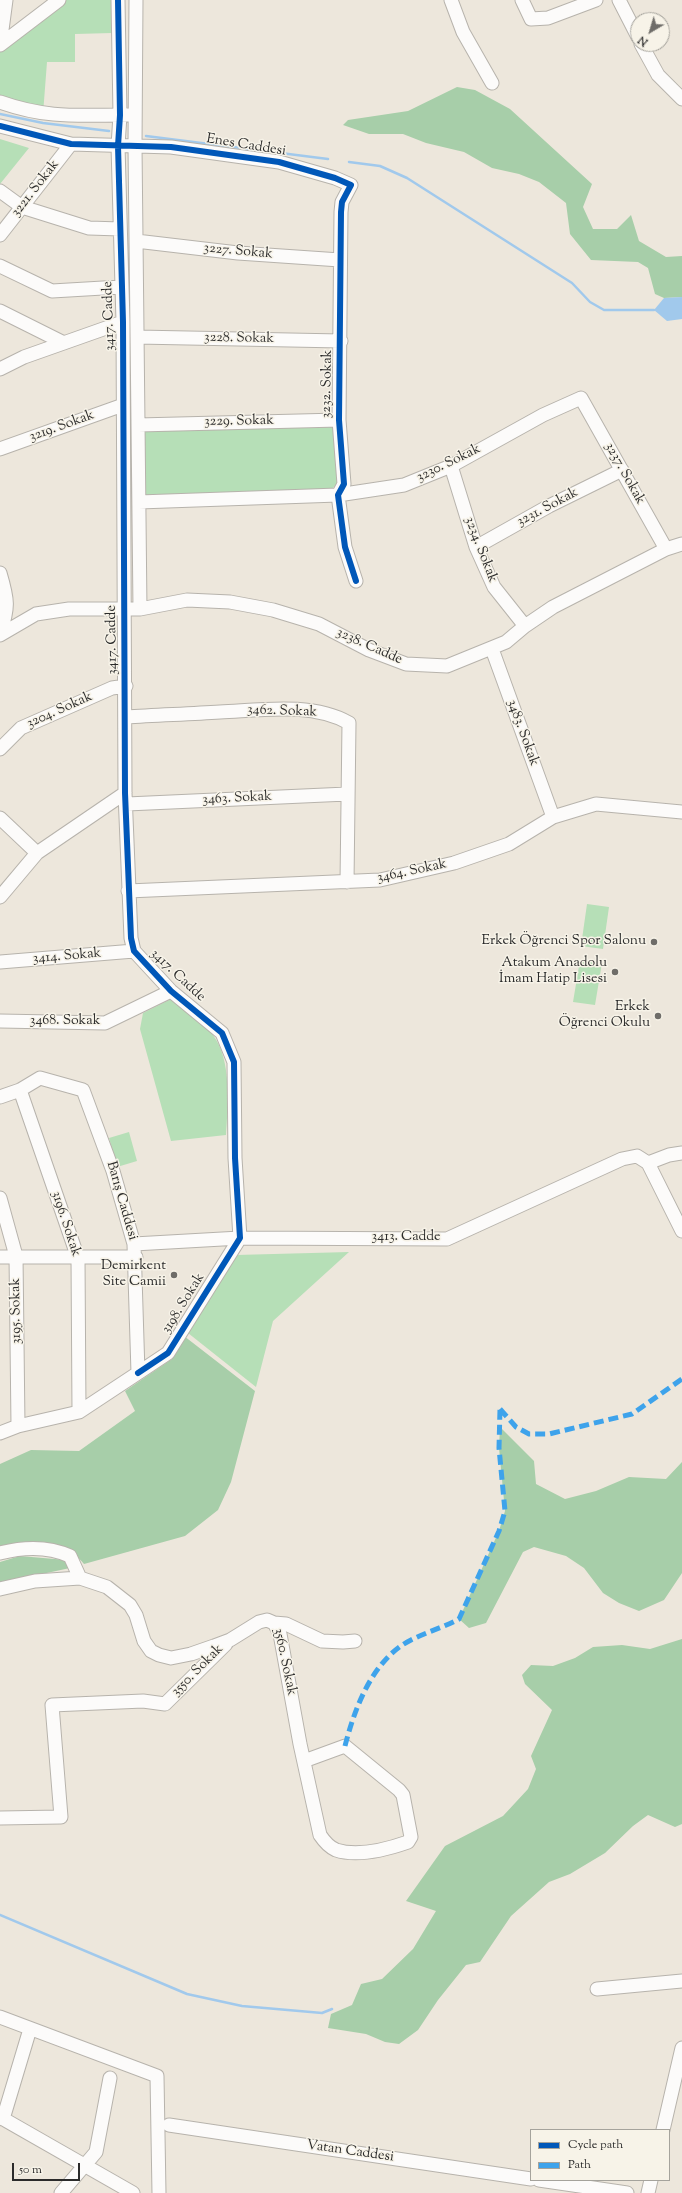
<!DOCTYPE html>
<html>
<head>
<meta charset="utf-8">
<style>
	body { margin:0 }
	#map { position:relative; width:682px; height:2193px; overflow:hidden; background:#ede7dc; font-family:"Sorts Mill Goudy",serif }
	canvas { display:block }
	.legend { position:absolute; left:530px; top:2129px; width:140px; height:52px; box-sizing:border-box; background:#f7f3e8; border:1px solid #a5a39c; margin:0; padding:5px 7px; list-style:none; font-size:12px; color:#2b2b2b }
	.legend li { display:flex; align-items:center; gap:8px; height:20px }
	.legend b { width:20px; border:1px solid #a5a39c }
	.north { position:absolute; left:630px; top:12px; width:40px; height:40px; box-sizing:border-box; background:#f7f3e8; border:1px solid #a5a39c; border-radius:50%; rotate:218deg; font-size:11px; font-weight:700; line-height:16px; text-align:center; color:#2b2b2b }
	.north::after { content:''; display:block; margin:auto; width:14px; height:18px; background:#6f6d69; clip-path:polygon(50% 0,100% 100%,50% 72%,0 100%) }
	.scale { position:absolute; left:12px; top:2163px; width:68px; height:18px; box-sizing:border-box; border:2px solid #2b2b2b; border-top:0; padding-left:5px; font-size:12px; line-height:14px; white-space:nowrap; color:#2b2b2b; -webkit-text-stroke:3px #f7f3e8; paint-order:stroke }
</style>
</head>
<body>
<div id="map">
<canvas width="682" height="2193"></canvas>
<ul class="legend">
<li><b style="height:5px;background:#0057b8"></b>Cycle path</li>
<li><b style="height:5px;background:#3ea3eb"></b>Path</li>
</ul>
<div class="north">N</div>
<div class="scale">50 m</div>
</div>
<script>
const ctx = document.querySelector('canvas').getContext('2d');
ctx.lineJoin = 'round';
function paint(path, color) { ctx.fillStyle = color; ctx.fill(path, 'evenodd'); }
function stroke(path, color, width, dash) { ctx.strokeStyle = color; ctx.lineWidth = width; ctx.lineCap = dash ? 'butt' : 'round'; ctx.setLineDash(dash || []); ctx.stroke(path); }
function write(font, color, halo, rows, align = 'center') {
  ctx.font = font + ' "Sorts Mill Goudy",serif'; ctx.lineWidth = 3; ctx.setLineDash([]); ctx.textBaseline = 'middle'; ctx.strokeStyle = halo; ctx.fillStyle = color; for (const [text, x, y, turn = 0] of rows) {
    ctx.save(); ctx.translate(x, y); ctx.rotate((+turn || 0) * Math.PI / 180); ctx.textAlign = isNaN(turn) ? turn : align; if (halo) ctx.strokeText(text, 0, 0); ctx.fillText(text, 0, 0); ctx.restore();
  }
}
paint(new Path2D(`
	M66,0h47l-1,33 -37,1v28h-28l-4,52 -43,-15v-49z
	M0,139l29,9 -29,36z
	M333,426l5,56 -7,8 -186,8 -1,-67z
	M587,904l22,3 -6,42 -22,-3z
	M580,960l22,3 -7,42 -22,-3z
	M171,999c11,10 34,25 42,36 19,25 15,71 13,100l-55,6 -31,-112 3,-16z
	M129,1132l8,29 -20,6 -8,-29z
	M349,1252l-76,69 -17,66 -68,-54 48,-78z`), '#b6dfb7');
paint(new Path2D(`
	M457,87l18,3 35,19 82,75 -9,23 10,22h24l14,-14 8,26 27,16 16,-1v41l-18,1 -9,-4 -7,-26 -10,-6 -47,-2 -21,-26 -4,-31 -27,-21 -20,-8 -27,-6 -28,-16 -38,-9 -23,-9h-34l-26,-9 5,-5 60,-9z
	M184,1336l71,55 -24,91 -13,28 -33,26 -101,28c-20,-25 -56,-25 -84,-17v-83l31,-14 48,1 56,-40 -10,-20 47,-32z
	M500,1427l34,34 2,23 29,15 31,-8 33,-14 37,2 16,-17v111l-18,27 -25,11 -20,-8 -16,-10 -19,-25 -18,-12 -32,-9 -11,5 -37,71 -17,5 -10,-9 40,-88 6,-20 -6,-63z
	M20,1556l46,4 4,8 -70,15v-21z
	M682,1639v185l-7,3 -27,-12 -15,11 -28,27 -35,21 -21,8 -38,34 -31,46 -14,3 -28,35 -20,30 -19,14 -14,-2 -19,-8 -38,-6 3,-14 21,-9 9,-21 21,-5 31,-30 23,-38 -30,-10 39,-55 58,-30 25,-27 8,-20 -5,-13 21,-46 -27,-26 -3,-9 9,-10 22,1 22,-8 18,-11 29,-2 28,4z`), '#a7cea9');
paint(new Path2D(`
	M682,297v22l-15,2 -13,-11 10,-12z`), '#a1c9ec');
stroke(new Path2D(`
	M0,114l43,9 66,8
	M146,136l182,23
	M349,162l31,4 27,12 165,105 18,19 14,8h50
	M0,1915l187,79 55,12 80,7 10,-4`), '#a1c9ec', 2.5);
const minor = new Path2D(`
	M118,0l2,115 -2,31 5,176 2,471 6,145 3,13 37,40 51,42 12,29 1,96 5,80 -72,115 -30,20
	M136,0l-1,146 5,463
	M451,0l12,32 29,51
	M522,0l9,19 17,-1 48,-18
	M619,0l19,37
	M641,44l17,31 24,24
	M0,45l59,-45
	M0,45l6,-45
	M0,102c48,17 79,13 128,13
	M0,126l71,18 100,3 108,15 56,16 16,7 -9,17 -1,10 -2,208 5,64 -6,11 7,52 11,34
	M0,191l22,16 67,21 31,1
	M0,235l71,-91
	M136,241l102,12 102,7
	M0,266l52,25 68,-4
	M0,311l64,32
	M137,337l204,4
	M0,369l24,-12 99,-35
	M138,425l201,-5
	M0,449l123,-44
	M451,466l25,81 18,40 31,39
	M139,502l199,-7 66,-10 47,-19 92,-51 38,-17 85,151
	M476,547l73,-41 73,-36
	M0,573c8,27 9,34 0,61
	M0,635l36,-21 33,-5h71l47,-9 43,2 43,8 46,14 50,26 37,14 41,2 59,-24 19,-16 28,-19 113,-58 16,-5
	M492,649l61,168
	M126,717c31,-2 63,-3 94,-5 42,-2 92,-10 129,11l-2,159
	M0,749l21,-21 91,-40 14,-2
	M127,804l220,-10
	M0,818l37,35
	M128,891l252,-11 74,-17 55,-19 44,-27 43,-13 86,8
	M0,897l37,-44 88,-60
	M0,962l134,-11
	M0,1021l105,2 66,-32
	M20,1090l58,168 1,154
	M0,1097l20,-7 20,-12 43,12 30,81 21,73 4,129 -59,39 -61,14 -18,7
	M648,1163l34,68
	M0,1198l16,58 2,170
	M134,1244l106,-6 207,1 175,-80 15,-3 11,7 21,-8 13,-2
	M0,1257h136
	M0,1553c23,-6 48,-7 70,3l10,22
	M0,1589l35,-8 45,-3 27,9 23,18 6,10 8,26 7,10 8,4 12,3 20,-4 23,-8 16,-6 29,-18 8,-2 7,3 12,1 36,17 21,1 12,-1
	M274,1623l6,11 20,110 20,91c4,6 9,12 16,15 21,7 52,-1 72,-8l3,-5 -8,-42 -4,-5 -54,-44 -41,15
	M0,1818l61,-1 -9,-112 91,-4 22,3 61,-60
	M597,1989l85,-8
	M0,2017l157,59 2,117
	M0,2117l133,76
	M3,2119l27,-90
	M169,2125l362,54
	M663,2130l19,-82
	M539,2180l88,13
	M61,2193l35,-41 14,-74
	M648,2193l3,-13`);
stroke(minor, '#b7b3ac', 15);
stroke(minor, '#fcfbfa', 13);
stroke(new Path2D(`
	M500,1409l16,18 13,7h20l83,-20 50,-35
	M345,1746c10,-39 28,-87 66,-106 16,-8 33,-13 48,-21l40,-88 6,-20 -6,-63 1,-39`), '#3ea3eb', 5, [10, 5]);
stroke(new Path2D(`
	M118,0l2,115 -2,31 5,176 2,471 6,145 3,13 37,40 51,42 12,29 1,96 5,80 -72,115 -30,20
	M0,126l71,18 100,3 108,15 56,16 16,7 -9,17 -1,10 -2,208 5,64 -6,11 7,52 11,34`), '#0057b8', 6);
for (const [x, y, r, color] of [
	[654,942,4,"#6f6d69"],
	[615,972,4,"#6f6d69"],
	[658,1016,4,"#6f6d69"],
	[174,1275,4,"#6f6d69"]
]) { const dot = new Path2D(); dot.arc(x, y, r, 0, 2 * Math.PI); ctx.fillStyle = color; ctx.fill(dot); stroke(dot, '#f7f3e8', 1.5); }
write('14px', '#2b2b2b', '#f7f3e8', [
	["Enes Caddesi",246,146,9],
	["3221. Sokak",36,189,-52],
	["3227. Sokak",238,252,5],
	["3417. Cadde",110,316,-92],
	["3228. Sokak",239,339,1],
	["3232. Sokak",328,384,-89],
	["3229. Sokak",239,422,-1],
	["3219. Sokak",62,427,-20],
	["3230. Sokak",449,464,-26],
	["3237. Sokak",624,474,61],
	["3231. Sokak",548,508,-28],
	["3234. Sokak",480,550,69],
	["3417. Cadde",113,640,-91],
	["3238. Cadde",369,647,24],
	["3204. Sokak",60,711,-24],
	["3462. Sokak",282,712,2],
	["3483. Sokak",522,733,70],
	["3463. Sokak",237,799,-3],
	["3464. Sokak",412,872,-12],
	["3414. Sokak",67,957,-5],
	["3417. Cadde",177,976,43],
	["3468. Sokak",65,1022],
	["Barış Caddesi",121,1201,74],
	["3196. Sokak",65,1224,72],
	["3413. Cadde",406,1238],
	["3198. Sokak",184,1304,-58],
	["3195. Sokak",17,1311,-91],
	["3560. Sokak",284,1662,78],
	["3550. Sokak",198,1671,-45],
	["Vatan Caddesi",350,2152,8]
]);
write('14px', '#2b2b2b', '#f7f3e8', [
	["Erkek Öğrenci Spor Salonu",646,942],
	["Atakum Anadolu",607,964],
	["İmam Hatip Lisesi",607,980],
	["Erkek",650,1008],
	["Öğrenci Okulu",650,1024],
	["Demirkent",166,1267],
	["Site Camii",166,1283]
], 'right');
</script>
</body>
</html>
